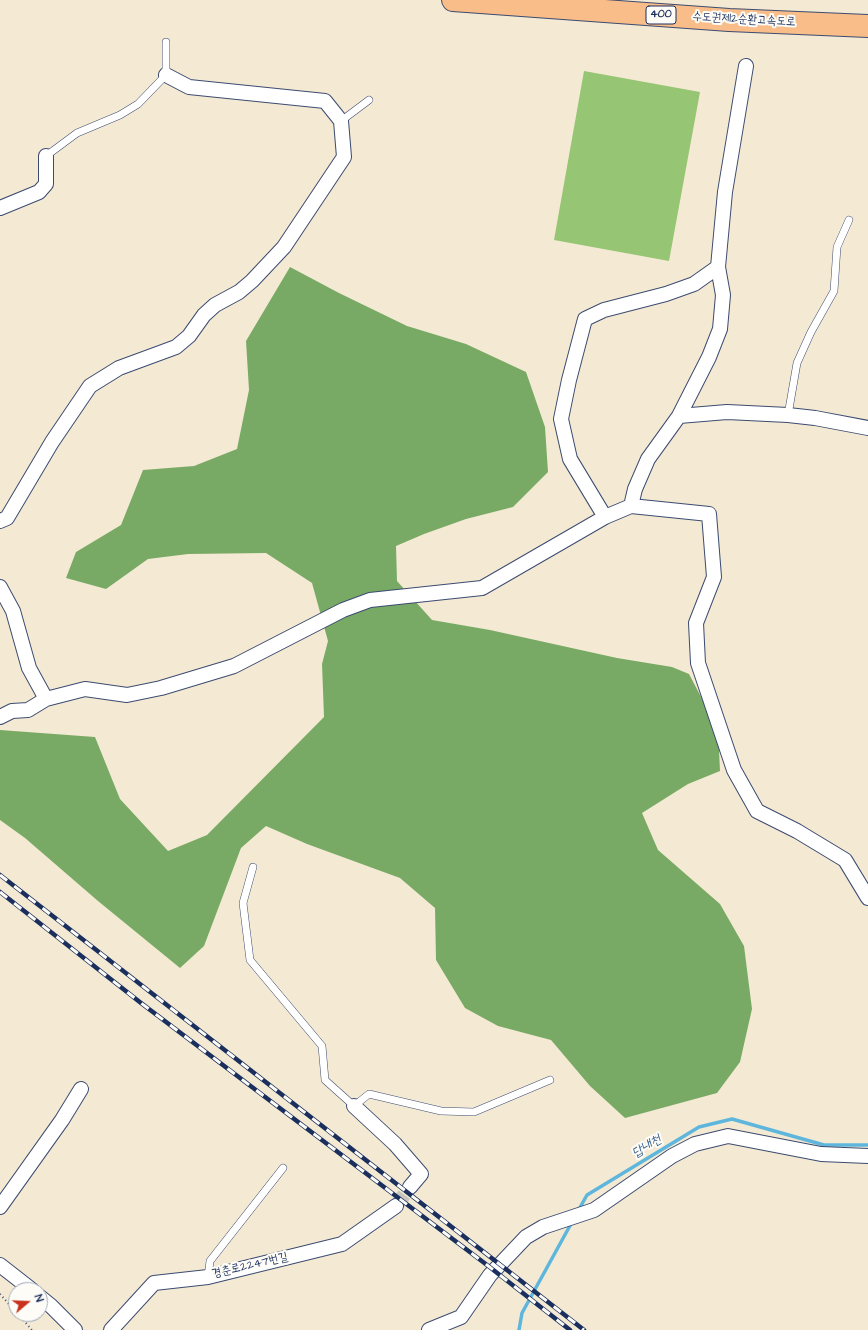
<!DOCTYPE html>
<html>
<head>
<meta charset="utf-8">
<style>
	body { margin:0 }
	#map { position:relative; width:868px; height:1330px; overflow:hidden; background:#f4ead4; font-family:"Architects Daughter",sans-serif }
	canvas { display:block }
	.north { position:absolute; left:8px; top:1282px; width:40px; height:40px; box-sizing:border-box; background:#fdfcf7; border:1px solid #a3aaba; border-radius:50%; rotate:71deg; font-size:11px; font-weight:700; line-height:16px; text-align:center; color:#1b2f5e }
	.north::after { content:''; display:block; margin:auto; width:14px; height:18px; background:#c8321e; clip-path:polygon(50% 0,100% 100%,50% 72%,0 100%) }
</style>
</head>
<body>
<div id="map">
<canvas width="868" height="1330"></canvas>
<div class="north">N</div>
</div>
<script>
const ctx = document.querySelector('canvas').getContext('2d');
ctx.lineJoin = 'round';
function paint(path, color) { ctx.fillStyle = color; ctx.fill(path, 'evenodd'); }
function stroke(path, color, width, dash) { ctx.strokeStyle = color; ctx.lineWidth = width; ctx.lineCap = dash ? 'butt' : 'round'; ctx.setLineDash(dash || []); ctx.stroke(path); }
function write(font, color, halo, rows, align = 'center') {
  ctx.font = font + ' "Architects Daughter","Poor Story",sans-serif'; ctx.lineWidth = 4; ctx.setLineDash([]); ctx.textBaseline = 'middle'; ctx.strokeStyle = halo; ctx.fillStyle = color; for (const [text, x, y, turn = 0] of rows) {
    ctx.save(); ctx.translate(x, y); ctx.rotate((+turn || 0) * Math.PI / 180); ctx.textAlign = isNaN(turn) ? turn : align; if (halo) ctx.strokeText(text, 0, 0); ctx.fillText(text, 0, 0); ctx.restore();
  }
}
paint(new Path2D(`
	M584,71l116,21 -31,169 -115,-21z`), '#96c573');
paint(new Path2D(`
	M290,267l49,26 68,33 59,18 60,28 19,55 3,45 -35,35 -47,12 -42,15 -28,12 1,35 35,39 58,10 127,28 55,9 17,7 29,55 2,42 -32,13 -46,29 16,37 62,54 24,42 8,63 -12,53 -23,31 -92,25 -35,-32 -39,-46 -53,-14 -33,-18 -29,-48 -1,-52 -35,-30 -93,-34 -41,-18 -25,22 -37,98 -24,22 -82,-67 -73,-63 -25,-18v-90l95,7 25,62 48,52 39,-16 117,-118 -2,-53 6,-23 -16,-58 -46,-30 -78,1 -40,5 -42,30 -40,-11 10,-26 45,-27 22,-55 51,-4 43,-17 12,-59 -3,-49z`), '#78aa65');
stroke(new Path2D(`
	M578,1211l9,-16 112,-68 33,-8 92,26h44
	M519,1330l3,-17 50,-91`), '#5fb6dc', 3.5);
stroke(new Path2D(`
	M396,1206l14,-19`), '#c9c5bc', 14, [14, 7]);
const service = new Path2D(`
	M341,121l28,-21
	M46,156l31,-23 43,-18 18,-11 28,-29v-33
	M788,415l9,-52 14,-31 23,-41 3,-44 12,-27
	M253,867l-10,36 7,57 72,86 3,34 29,26 15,-12 72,17 33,1 76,-32
	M208,1277l2,-16 73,-93`);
const minor = new Path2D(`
	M0,208l39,-16 7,-8v-28
	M679,416l48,-4 61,3 27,3 53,10
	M631,506l4,-17 13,-30 31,-43 30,-59 11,-28 3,-34 -5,-28 7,-75 21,-126
	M605,517l-35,-58 -9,-40 8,-39 16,-61 19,-9 62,-16 28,-10 24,-17
	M0,521l7,-3 45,-76 38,-56 29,-18 57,-21 13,-11 15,-21 11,-10 24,-13 13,-11 32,-34 60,-90 -3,-36 -16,-20 -136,-14 -23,-12
	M0,587l13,24 16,57 17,31 -18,11 -16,1 -12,6
	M46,699l39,-10 42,6 34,-7 73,-22 109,-56 27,-10 112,-12 123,-71 26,-11 78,8 5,63 -18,46 2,40 36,107 23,41 40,20 48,29 23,38
	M354,1106l41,38 26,30 -11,13
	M0,1207l62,-87 19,-31
	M0,1265l32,25
	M40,1297l11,9 24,24
	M111,1330l43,-47 54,-6 134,-33 54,-38
	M429,1330l32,-13 29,-42 36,-38 17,-10 51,-17 78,-54 23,-12 33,-8 93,18 47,2`);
const motorway = new Path2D(`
	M453,0l276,20 139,6`);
stroke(service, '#3c4b70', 8);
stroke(minor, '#3c4b70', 16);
stroke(motorway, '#3c4b70', 24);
stroke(new Path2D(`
	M0,1294l16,18
	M18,1314l14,16`), '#3c4b70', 2, [1, 3]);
stroke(service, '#fff', 7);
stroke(minor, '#fff', 14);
stroke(motorway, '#f8bd89', 22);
const rail = new Path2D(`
	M0,875l584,455
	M0,892l141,111 346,262 83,65`);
stroke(rail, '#1b2f5e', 4.5);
stroke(rail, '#fdfcf7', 3, [9]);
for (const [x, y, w] of [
	[661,15,30]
]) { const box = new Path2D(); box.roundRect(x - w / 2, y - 9, w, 18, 3); ctx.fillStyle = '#fdfcf7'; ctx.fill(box); stroke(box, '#1b2f5e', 1); }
write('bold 11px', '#1b2f5e', null, [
	["400",661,15]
]);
write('12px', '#1b2f5e', '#fdfcf7', [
	["수도권제2순환고속도로",744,20,3],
	["경춘로2247번길",250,1266,-13]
]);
write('italic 13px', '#335e8a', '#fdfcf7', [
	["답내천",647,1147,-31]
]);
</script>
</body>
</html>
